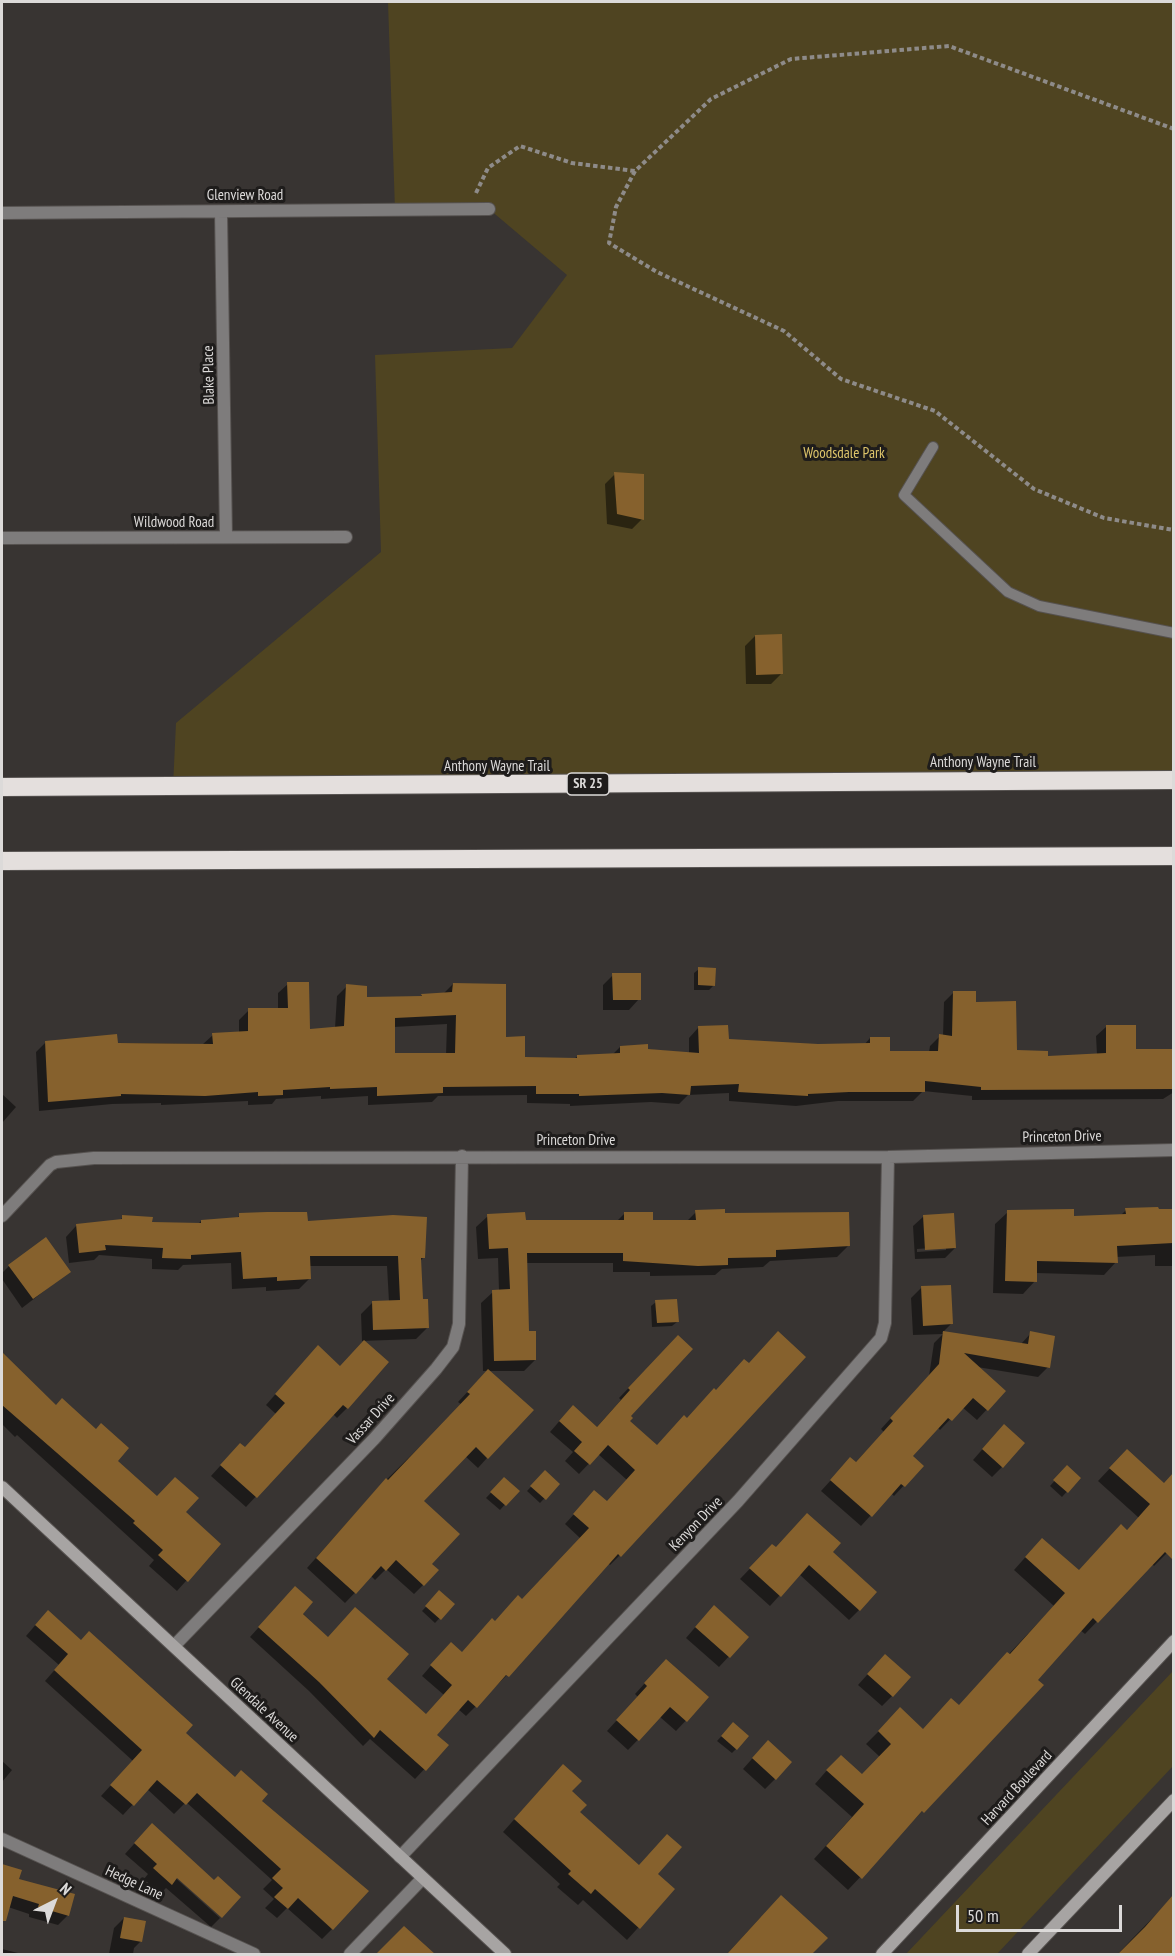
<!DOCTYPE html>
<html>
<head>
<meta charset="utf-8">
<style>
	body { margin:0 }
	#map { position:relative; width:1175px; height:1956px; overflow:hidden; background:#383432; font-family:"PT Sans Narrow",sans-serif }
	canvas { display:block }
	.frame { position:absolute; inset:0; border:3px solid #dcdad9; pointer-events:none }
	.north { position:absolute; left:24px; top:1872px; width:60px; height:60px; -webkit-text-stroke:4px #1e1c1b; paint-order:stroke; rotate:42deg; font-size:16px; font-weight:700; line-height:24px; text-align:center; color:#dcdad9 }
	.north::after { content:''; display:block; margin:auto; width:21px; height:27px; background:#dcdad9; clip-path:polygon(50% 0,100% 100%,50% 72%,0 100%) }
	.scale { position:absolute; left:956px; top:1905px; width:166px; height:27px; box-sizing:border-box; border:3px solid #dcdad9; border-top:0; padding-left:8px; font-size:18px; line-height:21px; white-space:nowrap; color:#dcdad9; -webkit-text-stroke:4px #1e1c1b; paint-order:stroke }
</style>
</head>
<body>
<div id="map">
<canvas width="1175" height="1956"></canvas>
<div class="frame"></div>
<div class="north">N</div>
<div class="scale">50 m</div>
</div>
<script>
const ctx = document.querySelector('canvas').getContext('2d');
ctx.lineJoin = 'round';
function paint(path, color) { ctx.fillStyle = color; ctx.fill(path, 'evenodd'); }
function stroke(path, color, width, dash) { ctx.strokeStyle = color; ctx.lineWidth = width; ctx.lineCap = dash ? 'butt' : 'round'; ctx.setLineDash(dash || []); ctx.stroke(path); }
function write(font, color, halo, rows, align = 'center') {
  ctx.font = font + ' "PT Sans Narrow",sans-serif'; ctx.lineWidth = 6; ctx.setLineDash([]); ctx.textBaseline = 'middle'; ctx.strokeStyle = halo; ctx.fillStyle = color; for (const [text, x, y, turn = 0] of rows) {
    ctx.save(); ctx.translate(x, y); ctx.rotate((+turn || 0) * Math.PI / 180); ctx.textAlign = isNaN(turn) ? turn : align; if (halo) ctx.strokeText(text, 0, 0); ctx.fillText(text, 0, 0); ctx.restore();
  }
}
paint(new Path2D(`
	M388,2h785v779l-1000,6 3,-64 205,-171 -6,-197 137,-7 55,-73 -78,-66 -94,1z
	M1173,1671v95l-176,188h-91z`), '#4f4421');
paint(new Path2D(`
	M615,474l27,45 -10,10 -25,-5 -2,-40z
	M755,636l26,38 -10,10h-25l-1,-38z
	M699,969l15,16 -5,5h-15v-17z
	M613,975l26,24 -10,11h-26v-25z
	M288,984l21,46 26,-2 2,-32 10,-10 18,13 54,-1 3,-3 21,-1 10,-10 71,75h50l4,-3 35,-2 7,-7 69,6v-15l9,-10 29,12 91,5h46l6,-7 18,15 41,-1 1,-6 10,-10h3l1,-34 10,-10 20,11 42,48 30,6 51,-2 -1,-19 10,-9 29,24 39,-1v42l-11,7 -191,1v-4l-49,-5 -10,10h-75l-42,5 -67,-5v-8l-41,2 -9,9 -28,-2 -81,4v-2l-43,-1v-8l-89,1 -6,6 -64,3v-9l-47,3v-3l-45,3 -4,5 -24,1v-4l-87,4v-2l-49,1 -73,7 -3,-59 10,-10 157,2 10,-9 26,-2v-13l10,-10h29v-17zM447,1024l-1,31h-52v-28z
	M2,1094l14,13 -14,16z
	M1126,1210l48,1v55h-19v-11l-39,2v5l-12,13 -68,-2 -1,8 -12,13 -30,-1 2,-69 13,-12 64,5 48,-1z
	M696,1212l28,2 124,32 -11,11 -67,4 -7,6 -41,2 -7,6 -65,1v-4h-37v-9h-87l2,70 7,27 -11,11h-35l-2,87 -9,10 -13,-12 -44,45 9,63 -7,21 -9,9 -28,-25 -11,11 -4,-4 -26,27 -38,-35 69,-78 86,-85 -4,-3 29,-31h-4l-2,-68 12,-11 6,-1 -1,-33 -20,1 -2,-32 12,-11 36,5 92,1 8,-8 28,7h35z
	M240,1215l67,8 116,35 -3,3 2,40 5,27 -11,11 -54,2 -1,-27 11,-11 17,-1 -2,-36h-78l1,12 -11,11 -33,2v-4l-34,2 -1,-26 -48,2 -5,5 -26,-1v-10l-53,-4 -5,5 -25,3 -3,-26 10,-11 43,-5 4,-4 28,6 47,1 3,-3 35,-2z
	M924,1216l31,32 -10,10 -30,1 -2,-33zM946,1247v3l-29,2v-3z
	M9,1266l60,6 -47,36 -20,-29v-6z
	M922,1287l29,37 -9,9 79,11 10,-11 17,34 -10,10 -61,-10 27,24 -27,29 -15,-13 -22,23 -2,-2 -27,28 11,10 -28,30 -3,-3 -30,33 -40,-35 20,-22 14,-6 29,-31 -3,-3 48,-53 5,-33 9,-9 -30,1 -2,-37z
	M656,1302l21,20 -5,4 -20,1 -1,-21z
	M668,1347l-39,69 -1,6 29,25 91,-82 56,-8 -185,199 -9,9 -2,-2 -101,112 -41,41 -8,-7 -23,26 12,10 -32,34 -45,-40 -7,7 -54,-55 -59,-54 36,-40 42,41 57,41 41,36 18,-20 -22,-19 19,-22h20l61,-53 58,-63 -15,-14 20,-22 21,1 21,-23 -29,-26 -19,20 -14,-13 8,-9 -23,-20 13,-15 33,11 25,-28 -2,-2z
	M2,1354l54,52 39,25 20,30 42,37 27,14 35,32 -42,47 -28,-25 5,-6 -137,-125 -2,2 -13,-13z
	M308,1357l39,51 -10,10 -4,-4 -87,93 -35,-31 19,-21 14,-6 32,-35 -10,-9z
	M994,1436l8,31 -10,10 -19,-17z
	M1114,1464l50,21 10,-11v72l-20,20 -2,-2 -67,70 -5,-4 -44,50 5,5 -193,205 -34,-31 38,-42 -37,-33 13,-15 34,7 18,-19 -14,-13 22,-22 34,8 37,-23 95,-101 -40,-36 16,-18 48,20 48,-41 13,-13 -41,-37z
	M1067,1467l12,11 -17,19 -12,-11z
	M545,1472l13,12 -18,19 -13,-12z
	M504,1479l13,12 -17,19 -14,-12z
	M775,1549l56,3 28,58 -10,10 -50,-46 -29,32 -30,-27 22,-23z
	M440,1592l13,12 -18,19 -13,-12z
	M704,1617l43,20 -28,30 -33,-29z
	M38,1622l146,111 76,68 72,128 -10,10 -35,-31 -10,10 -12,-10 9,-9 -11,-10 9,-9 -86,-78 -12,12 -27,-25 -24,26 -22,-19 32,-35 -88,-80 14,-16 -33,-29z
	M875,1666l17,30 -10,10 -24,-21z
	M656,1671l51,27 -31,33 -16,-14 -32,33 -21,-19 31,-34 -3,-3z
	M729,1728l7,21 -4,4 -15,-12z
	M758,1752l17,27 -10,10 -22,-20z
	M2,1761l10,9 -10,12z
	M551,1778l19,13 8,22 60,54 35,22 -46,51 -44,-40 -5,5 -21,-18 3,-3 -57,-52z
	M142,1835l97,62 -66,-25 -2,2 49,44 -9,9 -45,-39 -6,6 -16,-15 4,-5 -23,-20z
	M2,1866l18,5 -3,9 51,35 -10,10 -29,-8v-3l-27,-9z
	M1174,1896v58h-56l14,-15z
	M761,1917l65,21 -16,16h-83z
	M124,1918l17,23 -7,7 -1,6h-24l5,-26z
	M404,1928l29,26h-55z
	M2,1949l20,5h-20z`), '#0007');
paint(new Path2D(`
	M614,472l30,2v46l-27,-6z
	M782,634l1,40 -27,1 -1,-40z
	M698,967l18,1 -1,18 -17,-1z
	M612,973h29v27h-28z
	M287,982h22l1,47 34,-3 2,-42 21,2v11l55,-1 -1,-2 31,-2 1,-9 53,1v53l19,-1v21l52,1v-3l43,-2v-7l28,-2v5l51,4 -1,-27 30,-1 1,14 89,5 52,-1v-6h20v14h48l1,-17 13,2 1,-45h23v11l40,-1 1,49 31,1v5l58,-3v-28h30v24h37v40l-192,1v-3l-56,-6v11h-76l-41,2v2l-70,-4 1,-8 -48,2 -1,9 -28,-2 -83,3v-2h-43v-8l-93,1v6l-66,3v-9l-47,2v-2l-47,3v5l-25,1v-4l-53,4 -84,-2v2l-73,6 -3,-61 72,-7 1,9 95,1 -1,-11 36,-2v-23h40zM456,1015l-1,38h-60v-35z
	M1158,1207l1,2h14v34l-56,3 1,17 -81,-2v21l-32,-1 2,-71 67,-1v7l52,-2 -1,-6z
	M725,1209v4l124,-1 1,34 -74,4v7l-48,1v7l-30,1 -75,-5v-8h-96l2,78h7v29l-42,1 -2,-71 18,-1 -2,-41 -19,1 -2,-35 38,-2 1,8h98v-8h29v8h43l-1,-10z
	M267,1212h40l1,9 85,-6 34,2 -2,41h-4l2,41h5l1,29 -56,2 -1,-29 28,-1 -2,-44h-88l1,23 -34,2v-4l-34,2 -2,-27 -50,3v4l-29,-1 1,-10 -58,-3 1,5 -27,3 -3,-29 46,-5v-4l31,2 -1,5 49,1v-3l38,-3v-4z
	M954,1213l2,35 -31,2 -2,-35z
	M46,1237l25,35 -38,27 -25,-34z
	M951,1285l2,39 -30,2 -2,-40z
	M677,1299l2,23 -22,1 -2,-23z
	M778,1331l28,26 -185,200 -3,-3 -109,123 -3,-2 -29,33 -9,-8 -31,35 12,10 -23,26 -46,-41 -6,8 -55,-56 -61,-55 37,-41 18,16 -10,12 25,23 27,-30 54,47 -22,25 39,35 26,-29 -22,-20 21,-23 11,10 30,-34 3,3 23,-26 4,4 67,-71 -16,-14 21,-24 13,11 28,-31 -27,-25 -18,20 -16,-14 8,-9 -23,-21 14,-16 24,22 33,-37 -2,-2 50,-53 15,14 -62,67 2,2 -3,3 27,24 27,-30 3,3 27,-30 2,2 28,-31 5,4z
	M943,1331l85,13 2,-13 25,5 -5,32 -86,-15 42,38 -18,20 -15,-13 -21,23 -4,-3 -35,38 11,10 -19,21 -4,-3 -29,33 -42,-37 20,-23 6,5 37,-41 -3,-3 49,-54z
	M364,1340l25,22 -41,47 -5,-4 -86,93 -37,-33 20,-22 5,4 40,-44 -10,-9 43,-49 22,21z
	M2,1352l54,53 6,-7 34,31 5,-6 28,25 -11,13 39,35 18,-19 24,21 -13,14 35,32 -33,38 -30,-27 5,-5 -30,-27 2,-2 -133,-116z
	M488,1369l46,41 -46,49 -12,-12 -52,54 36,33 -28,30 7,6 -15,16 -28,-26 -10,11 -5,-5 -25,28 -40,-36 70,-80 2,2 82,-86 -3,-2z
	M1004,1424l21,19 -22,25 -21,-19z
	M1127,1449l37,34 9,-10v87l-8,-8 -67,71 -5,-5 -55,62 6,5 -120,128 -2,-2 -60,68 -36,-33 38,-42 -38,-34 15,-15 21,19 29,-30 -13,-13 22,-24 23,22 28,-31 8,7 48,-53 3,2 55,-61 -40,-36 17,-19 37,32 42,-46 6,6 23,-26 -41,-36z
	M1067,1465l14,13 -13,15 -15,-13z
	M545,1470l15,14 -14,16 -16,-14z
	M504,1477l16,14 -14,15 -16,-14z
	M807,1513l34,30 -8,9 44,40 -17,19 -51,-46 -28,32 -32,-29 23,-24 4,3z
	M439,1590l16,14 -14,16 -16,-14z
	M714,1605l35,32 -19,21 -35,-31z
	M48,1610l33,30 8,-9 104,94 -7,8 49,44 6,-7 27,24 -6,7 107,90 -36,39 -35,-32 -10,11 -14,-12 9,-9 -11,-10 9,-9 -84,-76 -11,12 -29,-25 -23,26 -24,-21 32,-35 -88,-80 14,-16 -33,-29z
	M885,1654l26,23 -18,20 -26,-23z
	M666,1659l43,38 -22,25 -17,-15 -31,34 -23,-21 31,-34 -3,-3z
	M733,1722l16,14 -12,14 -16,-14z
	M768,1740l24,22 -16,18 -24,-22z
	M563,1764l19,17 -10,10 15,14 -7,7 59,53 28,-31 15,13 -24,27 17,15 -35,40 -45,-40 -4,5 -23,-20 3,-3 -57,-52z
	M152,1823l62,57 4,-4 23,21 -19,21 -45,-40 -5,7 -19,-17 4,-4 -23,-21z
	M2,1864l20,6 -3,9 56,15 -6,22 -31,-9 1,-3 -26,-8 -7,25h-4z
	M781,1895l47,43 -16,16h-85z
	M1173,1895v59h-55l27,-27z
	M124,1917l22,4 -4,21 -22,-4z
	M404,1926l31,28h-59z`), '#86612d');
const lane = new Path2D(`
	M933,447l-29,48 104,97 31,14 135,27`);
const street = new Path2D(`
	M221,212l5,325
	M2,213l487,-4
	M2,538l344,-1
	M2,1216l48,-51 6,-3 38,-4 794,-1 286,-7
	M174,1646l200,-207 62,-70 17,-22 6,-23 3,-168
	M2,1839l252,115
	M400,1857l338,-356 143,-163 4,-15 3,-166
	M350,1954l72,-75`);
const secondary = new Path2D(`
	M2,1487l503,467
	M882,1954l292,-313
	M1028,1954l146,-154`);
const highway = new Path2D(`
	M2,787l1172,-7
	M2,861l1172,-5`);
stroke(lane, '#565250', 12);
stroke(street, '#565250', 14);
stroke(secondary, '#565250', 14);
stroke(highway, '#565250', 20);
stroke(new Path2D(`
	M1174,129l-225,-83 -158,13 -80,40 -76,72 -19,36 -7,36 48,29 127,59 57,48 94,32 99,78 70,29 70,12
	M476,193l12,-25 32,-22 52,17 63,8`), '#8e8b89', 4, [4.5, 3]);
stroke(lane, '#7e7c7c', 10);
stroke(street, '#7e7c7c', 12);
stroke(secondary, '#a7a4a3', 12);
stroke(highway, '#e4dfdd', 18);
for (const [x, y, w] of [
	[588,784,42]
]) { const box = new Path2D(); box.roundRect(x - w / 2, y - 11, w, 22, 4.5); ctx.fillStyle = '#1e1c1b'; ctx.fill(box); stroke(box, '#dcdad9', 1.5); }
write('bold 14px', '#dcdad9', null, [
	["SR 25",588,784]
]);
write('15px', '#dcdad9', '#1e1c1b', [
	["Glenview Road",245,196],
	["Blake Place",209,375,-91],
	["Wildwood Road",174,523],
	["Anthony Wayne Trail",983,763],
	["Anthony Wayne Trail",497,767],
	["Princeton Drive",1062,1137,-1],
	["Princeton Drive",576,1141],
	["Vassar Drive",371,1419,-48],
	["Kenyon Drive",696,1524,-46],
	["Glendale Avenue",264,1710,43],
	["Harvard Boulevard",1017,1788,-47],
	["Hedge Lane",134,1883,25]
]);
write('15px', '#ddc46a', '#1e1c1b', [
	["Woodsdale Park",844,454]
]);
</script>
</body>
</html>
